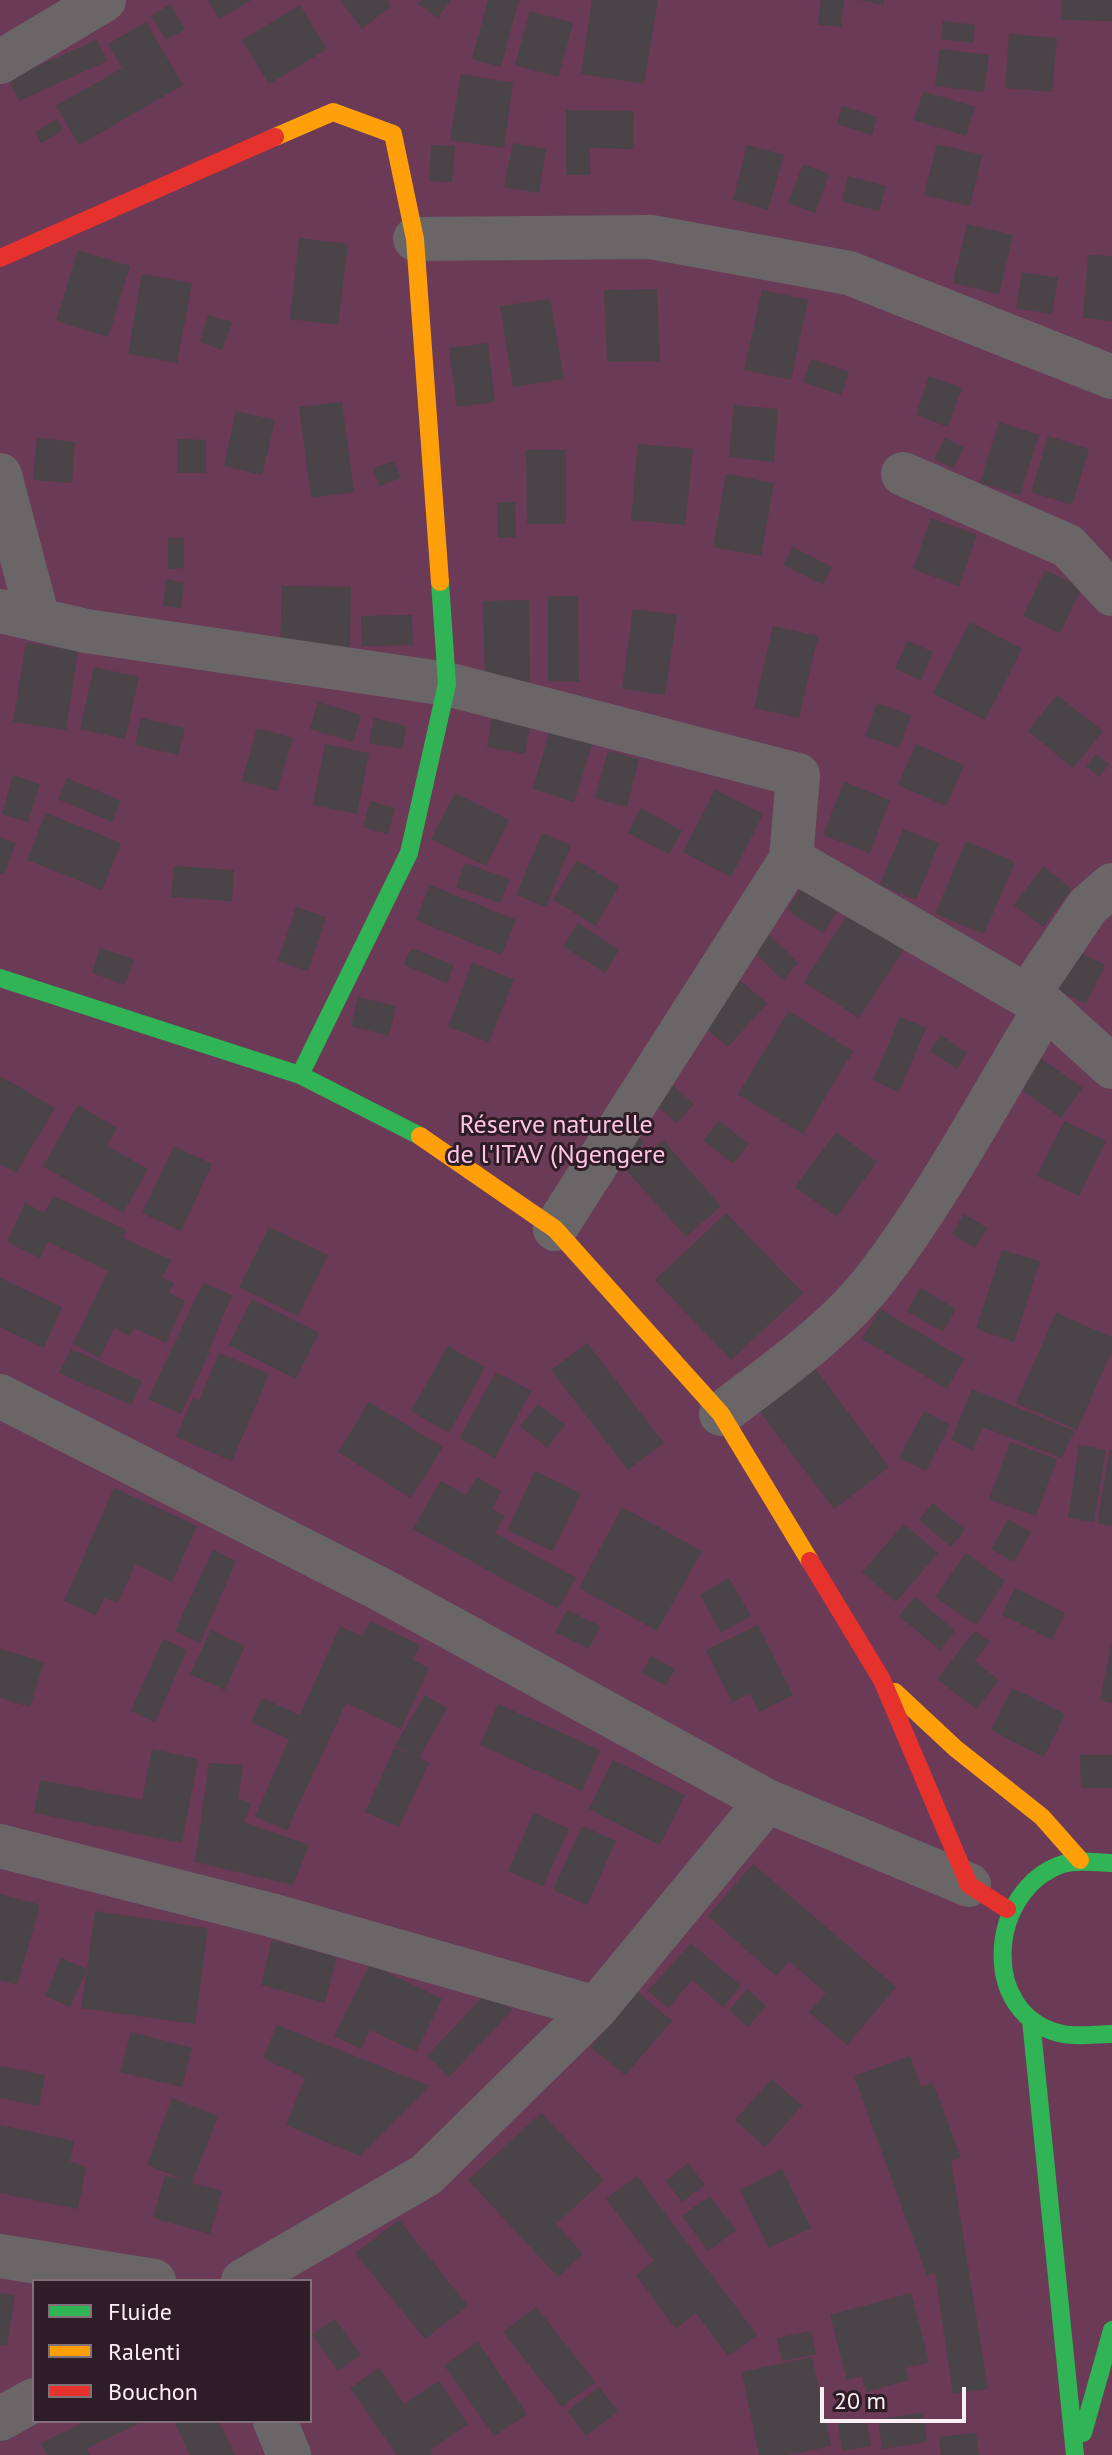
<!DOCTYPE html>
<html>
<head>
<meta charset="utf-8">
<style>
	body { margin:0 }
	#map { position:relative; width:1112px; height:2455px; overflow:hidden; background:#342b30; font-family:"PT Sans",sans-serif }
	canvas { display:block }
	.legend { position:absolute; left:32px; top:2279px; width:280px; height:144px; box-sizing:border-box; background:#2e1d27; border:2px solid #807179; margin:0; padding:10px 14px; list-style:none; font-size:24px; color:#fbeff5 }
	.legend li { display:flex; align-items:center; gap:16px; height:40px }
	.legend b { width:40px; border:2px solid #807179 }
	.scale { position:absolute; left:820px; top:2387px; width:146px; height:36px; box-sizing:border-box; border:4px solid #fbeff5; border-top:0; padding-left:10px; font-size:24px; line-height:28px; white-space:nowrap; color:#fbeff5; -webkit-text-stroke:6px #2e1d27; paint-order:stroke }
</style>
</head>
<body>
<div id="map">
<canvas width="1112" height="2455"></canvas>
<ul class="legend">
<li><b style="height:10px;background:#30b455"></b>Fluide</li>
<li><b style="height:10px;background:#ff9f0a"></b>Ralenti</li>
<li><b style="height:10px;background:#e5322d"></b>Bouchon</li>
</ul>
<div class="scale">20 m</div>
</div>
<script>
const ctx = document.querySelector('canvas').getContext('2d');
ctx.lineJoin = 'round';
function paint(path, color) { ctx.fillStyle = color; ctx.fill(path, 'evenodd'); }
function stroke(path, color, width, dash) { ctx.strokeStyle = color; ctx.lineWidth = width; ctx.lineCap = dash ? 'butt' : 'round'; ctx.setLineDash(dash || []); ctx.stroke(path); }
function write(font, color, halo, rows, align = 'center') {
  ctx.font = font + ' "PT Sans",sans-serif'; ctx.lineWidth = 6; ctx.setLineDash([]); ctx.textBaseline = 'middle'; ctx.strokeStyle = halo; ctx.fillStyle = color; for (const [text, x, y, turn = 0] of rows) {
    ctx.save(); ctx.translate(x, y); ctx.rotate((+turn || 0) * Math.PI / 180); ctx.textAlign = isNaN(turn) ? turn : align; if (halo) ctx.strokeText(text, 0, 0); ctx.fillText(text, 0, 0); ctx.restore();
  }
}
paint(new Path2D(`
	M0,0h1112v2455h-1112zM34,2281h276v140h-276z`), '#6a3a57');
paint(new Path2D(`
	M208,0h43l-32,19z
	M340,0h47l4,6 -29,23z
	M421,0h30l-13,18 -20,-14z
	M488,0h31l-18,67 -29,-8z
	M592,0h66l-14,84 -63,-10z
	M821,0h23l-3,27 -23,-2z
	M859,0h25v5z
	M1061,0h51v21l-51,-1z
	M170,4l15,25 -19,11 -15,-24z
	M300,5l27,44 -58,35 -27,-44z
	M530,11l43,12 -15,54 -43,-12z
	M943,21l32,4 -2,18 -32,-4z
	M146,22l37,63 -104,60 -23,-39 66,-38 -14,-24z
	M1009,34l48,4 -5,54 -47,-4z
	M97,40l10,21 -88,40 -11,-22z
	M940,49l49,6 -5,37 -49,-6z
	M461,74l52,9 -9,65 -54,-8z
	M923,91l52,16 -9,29 -52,-16z
	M842,106l35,11 -5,18 -35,-11z
	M566,110l68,1 -1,38 -43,-1v27h-24z
	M57,119l6,11 -22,13 -6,-11z
	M513,143l33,6 -7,44 -35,-6z
	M937,144l45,11 -12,51 -46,-11z
	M431,145l24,1 -3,36 -23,-1z
	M747,145l37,10 -16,55 -35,-10z
	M803,164l26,10 -14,39 -27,-10z
	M848,176l38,10 -7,25 -37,-10z
	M967,224l46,11 -14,59 -46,-11z
	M299,238l49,6 -10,81 -48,-6z
	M78,250l52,16 -22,71 -52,-16z
	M1088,255l24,1v65l-29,-3z
	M1022,272l36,6 -6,36 -36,-6z
	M142,274l50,9 -15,80 -49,-9z
	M657,289l3,72 -53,1 -3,-72z
	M762,290l46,10 -17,80 -47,-10z
	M550,299l14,80 -51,8 -13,-81z
	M208,315l24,7 -10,28 -22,-8z
	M488,343l7,59 -38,5 -8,-59z
	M811,359l38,13 -8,23 -38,-13z
	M929,376l33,12 -14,39 -32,-12z
	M342,402l12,90 -43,6 -12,-91z
	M734,405l44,4 -4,53 -45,-5z
	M236,411l39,9 -13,55 -38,-9z
	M999,422l40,13 -19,60 -40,-12z
	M1048,436l41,13 -17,56 -41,-13z
	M37,438l38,4 -3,41 -39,-3z
	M945,438l19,10 -11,20 -19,-9z
	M177,439l29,1v33h-29z
	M638,444l55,5 -8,76 -54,-5z
	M526,450h40v74h-39z
	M394,461l7,17 -22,8 -6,-18z
	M726,474l48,9 -13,73 -48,-9z
	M497,502h18l1,35 -18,1z
	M931,518l46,17 -18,51 -46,-17z
	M168,538h16v30l-16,1z
	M793,547l39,20 -9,18 -40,-20z
	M1045,570l37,17 -22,46 -37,-17z
	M166,579l18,4 -3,25 -18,-2z
	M282,586l69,1 -1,62 -70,-3z
	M548,596h30l1,86 -31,-1z
	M529,600l1,81 -45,1 -2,-81z
	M633,609l44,6 -12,80 -43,-6z
	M412,615l1,30 -51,1 -1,-30z
	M970,622l52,27 -37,71 -52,-27z
	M773,626l45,10 -19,82 -45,-10z
	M907,641l26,11 -12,28 -26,-11z
	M26,643l52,8 -12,79 -53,-8z
	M94,667l45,10 -14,62 -45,-10z
	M1057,695l46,36 -30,37 -45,-37z
	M318,702l43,13 -8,27 -43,-13z
	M877,703l34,13 -12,32 -34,-12z
	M141,718l44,10 -7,27 -43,-10z
	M374,718l33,8 -5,23 -33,-6z
	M492,718l38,6 -5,30 -38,-7z
	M257,728l36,10 -16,53 -35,-10z
	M550,729l43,13 -19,60 -41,-13z
	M325,744l44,9 -12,61 -44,-9z
	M916,744l48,21 -18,41 -48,-21z
	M608,751l31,8 -12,48 -32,-9z
	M1096,754l13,10 -10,13 -13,-11z
	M13,775l27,9 -12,38 -26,-8z
	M67,778l54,23 -9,21 -54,-23z
	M844,782l46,18 -20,53 -47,-18z
	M715,790l48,24 -32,63 -48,-25z
	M455,793l54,27 -23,46 -55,-27z
	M370,801l25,7 -7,26 -25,-7z
	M641,808l41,23 -13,23 -41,-21z
	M46,813l75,30 -19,47 -75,-30z
	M903,829l36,14 -23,57 -36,-15z
	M542,833l29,12 -25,62 -30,-12z
	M0,837l16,6 -12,31 -4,-1z
	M966,841l49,21 -31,72 -49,-20z
	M577,860l42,26 -23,40 -43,-26z
	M465,863l45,16 -10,24 -44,-16z
	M174,866l60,4 -2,31 -61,-4z
	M1043,866l29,23 -29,38 -29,-22z
	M430,885l86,35 -15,35 -85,-35z
	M803,885l36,24 -16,24 -36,-23z
	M296,907l30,10 -18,54 -30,-10z
	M852,907l56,36 -49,75 -55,-36z
	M578,923l41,27 -14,23 -42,-27z
	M764,930l34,33 -15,17 -35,-33z
	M100,948l34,11 -9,26 -33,-12z
	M411,948l43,17 -7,18 -43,-18z
	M1077,951l28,14 -19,39 -29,-14z
	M472,963l42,16 -25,63 -41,-15z
	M736,977l31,26 -39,44 -31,-26z
	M358,997l38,9 -7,30 -38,-10z
	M789,1011l64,40 -50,83 -65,-40z
	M900,1017l26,11 -27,64 -26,-12z
	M941,1035l26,18 -10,16 -27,-18z
	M1037,1056l46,32 -22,30 -45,-32z
	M0,1076l55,32 -39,65 -16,-9z
	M672,1085l22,19 -17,19 -22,-19z
	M78,1105l39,23 -10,18 41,23 -25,44 -80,-47z
	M719,1121l30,23 -16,20 -30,-24z
	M1064,1121l42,20 -27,55 -42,-20z
	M836,1132l41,30 -40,55 -42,-30z
	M633,1134l11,7 -11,18 -11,-7z
	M663,1140l58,66 -35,31 -59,-66z
	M174,1146l38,18 -31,67 -39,-18z
	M53,1196l74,34 -4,8 48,22 -9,18 12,5 -5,10 16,8 -19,42 -32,-15 -4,8 -16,-8 -14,30 -27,-14 35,-73 -60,-29 -8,16 -33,-16 18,-39 20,10z
	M726,1213l77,80 -72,67 -76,-80z
	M964,1214l23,14 -12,20 -23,-14z
	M269,1227l59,28 -30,61 -59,-29z
	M1002,1250l38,11 -26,81 -38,-13z
	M0,1278l62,29 -18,41 -44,-21z
	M203,1283l29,12 -23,55 -24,-10 25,11 -29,63 -33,-15z
	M920,1288l36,21 -13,23 -36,-21z
	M252,1299l67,34 -23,46 -67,-34z
	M880,1309l84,50 -17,30 -85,-50z
	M1056,1313l56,24v14l-35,79 -61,-27z
	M587,1343l77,100 -36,27 -77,-100z
	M448,1346l37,21 -36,66 -38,-22z
	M71,1349l71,32 -10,24 -73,-32z
	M219,1353l50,21 -37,87 -56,-24 17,-39 6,3z
	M811,1363l78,104 -55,42 -79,-104z
	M496,1372l35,19 -36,67 -36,-20z
	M972,1389l102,42 -12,27 -79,-31 -10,23 -22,-10z
	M369,1402l74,45 -32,51 -73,-46z
	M538,1404l27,21 -18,23 -27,-22z
	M924,1411l26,14 -24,46 -27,-13z
	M1010,1442l47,17 -21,57 -47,-17z
	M1079,1445l27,5 -12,72 -26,-4z
	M1110,1449h2v77l-15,-3z
	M535,1471l46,22 -28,58 -46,-21z
	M477,1477l24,14 -9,18 13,7 -10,17 81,45 -18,31 -145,-80 27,-48 26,14z
	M114,1488l83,38 -25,56 -37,-18 -17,39 -14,-5 -8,17 -32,-14z
	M933,1503l32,27 -14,17 -32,-27z
	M622,1507l80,44 -45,80 -78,-43z
	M1008,1519l23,13 -17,30 -23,-13z
	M904,1524l34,29 -42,49 -34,-30z
	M213,1550l23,11 -36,82 -25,-12z
	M966,1553l39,28 -29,44 -41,-28z
	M729,1578l22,38 -30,17 -21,-38z
	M1015,1588l50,25 -13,27 -50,-25z
	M915,1597l40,34 -15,19 -41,-34z
	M567,1610l33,16 -11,23 -34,-17z
	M370,1621l50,24 -7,15 16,8 -28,61 -55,-26 -59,127 -32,-13 34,-78 -38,-17 11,-24 38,17 40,-89 22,10z
	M758,1625l35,70 -34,17 -9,-18 -18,8 -26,-52z
	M211,1630l34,16 -20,44 -35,-16z
	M975,1631l15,11 -16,19 25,19 -23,29 -39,-30z
	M163,1639l24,11 -32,72 -24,-11z
	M1111,1645l1,1v57l-12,-3z
	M0,1649l44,13 -14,45 -30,-9z
	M651,1656l24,13 -9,17 -24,-13z
	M1012,1688l53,26 -21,43 -53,-27z
	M425,1695l22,13 -28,50 10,5 -30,64 -34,-15 30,-65 20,9 -20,-11z
	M498,1704l102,46 -18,41 -102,-46z
	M152,1749l46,10 -16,84 -148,-30 6,-33 102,20z
	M1080,1755h32v33h-31z
	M613,1760l72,35 -25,50 -71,-36z
	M209,1763l34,2 -5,33 13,6 -7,18 65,23 -16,40 -98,-23z
	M534,1813l35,16 -26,57 -35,-15z
	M582,1826l34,15 -29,64 -34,-15z
	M753,1864l143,123 -49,58 -38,-33 17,-19 -37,-32 -13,15 -68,-60z
	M0,1894l40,11 -23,80 -17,-5z
	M95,1911l113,17 -13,96 -114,-16 6,-39 -17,38 -25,-11 16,-38 26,11z
	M272,1940l65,17 -12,46 -64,-18z
	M691,1943l50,43 -18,21 -31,-27 -24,28 -20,-17z
	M370,1964l72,35 -26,53 -46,-22 -9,19 -27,-13z
	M490,1989l22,21 -63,67 -22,-21z
	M747,1989l19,17 -18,21 -19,-17z
	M638,1992l34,29 -47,54 -35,-28z
	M277,2025l153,61 -70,70 -74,-31 19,-47 -42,-20z
	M131,2032l61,16 -10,39 -62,-15z
	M910,2056l11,31 12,-4 28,75 -10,3 37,228 -35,5 -18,-121 -8,3 -73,-200z
	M0,2066l45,9 -6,31 -39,-8z
	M772,2079l30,27 -37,41 -30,-27z
	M172,2098l46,18 -26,67 30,8 -12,43 -57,-16 12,-43 22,6 -40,-16z
	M541,2113l63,67 -48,44 27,30 -25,23 -90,-97z
	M0,2125l74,16 -4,21 16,4 -8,43 -78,-16z
	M688,2163l17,22 -23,17 -16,-21z
	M782,2169l29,59 -42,20 -29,-58z
	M637,2176l120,159 -29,21 -32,-43 -20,16 -40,-54 18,-14 -48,-62z
	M710,2196l26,34 -28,21 -26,-35z
	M399,2220l69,86 -43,33 -70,-86z
	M0,2293l15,2 -8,51 -7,-1z
	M911,2293l18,69 -23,6 3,12 -43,12 -4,-16 -15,4 -17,-65z
	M536,2307l59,75 -33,25 -59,-75z
	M335,2319l26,36 -23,16 -26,-36z
	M811,2331l5,23 -34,7 -5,-23z
	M478,2342l49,72 -33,22 -50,-71z
	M812,2357l19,89 -44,9h-28l-17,-83z
	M379,2368l25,36 35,-23 29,43 -38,26 3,5h-36l-47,-67z
	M599,2387l19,24 -32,25 -19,-25z
	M923,2413l4,29 -45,7 -4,-30z
	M866,2420l5,26 -29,5 -4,-27z
	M87,2421h49l2,3 -51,24 3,7h-43l-6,-12z
	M174,2421h45l16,34h-45z
	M976,2433l3,22h-38l-2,-18z`), '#4a4347');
stroke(new Path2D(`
	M0,62l104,-62
	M415,239l236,-2 198,36 263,104
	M903,474l165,72 44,48
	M0,475l38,144
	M0,611l86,20 361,53 351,91 -7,84 -236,370
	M791,859l255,148 66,60
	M1027,996l61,-90 24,-21
	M0,1396l380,193 387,212 202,84
	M721,1414c54,-42 114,-82 156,-137 64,-84 114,-180 169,-270
	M0,1846l271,69 325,93
	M0,2256l154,25
	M243,2281l183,-106 170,-167 171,-207
	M0,2419l34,-19
	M275,2421l14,34`), '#6a6668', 44);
stroke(new Path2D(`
	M0,978l300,97 120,61
	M300,1075l109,-222 38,-169 -7,-102
	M1112,1863c-14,0 -35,-4 -49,1 -76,25 -85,153 0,170 15,3 34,0 49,0
	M1031,2020l44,435
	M1083,2433l29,-103`), '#30b455', 18);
stroke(new Path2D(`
	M275,137l58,-25 60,22 22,105 25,343
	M420,1136l135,93 166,185 89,147
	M895,1692l60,56 87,69 38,43`), '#ff9f0a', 18);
stroke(new Path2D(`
	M0,258l275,-121
	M810,1561l72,119 87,205 38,24`), '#e5322d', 18);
write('26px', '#fec5e5', '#2e1d27', [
	["Réserve naturelle",556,1126],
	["de l'ITAV (Ngengere",556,1156]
]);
</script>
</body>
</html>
